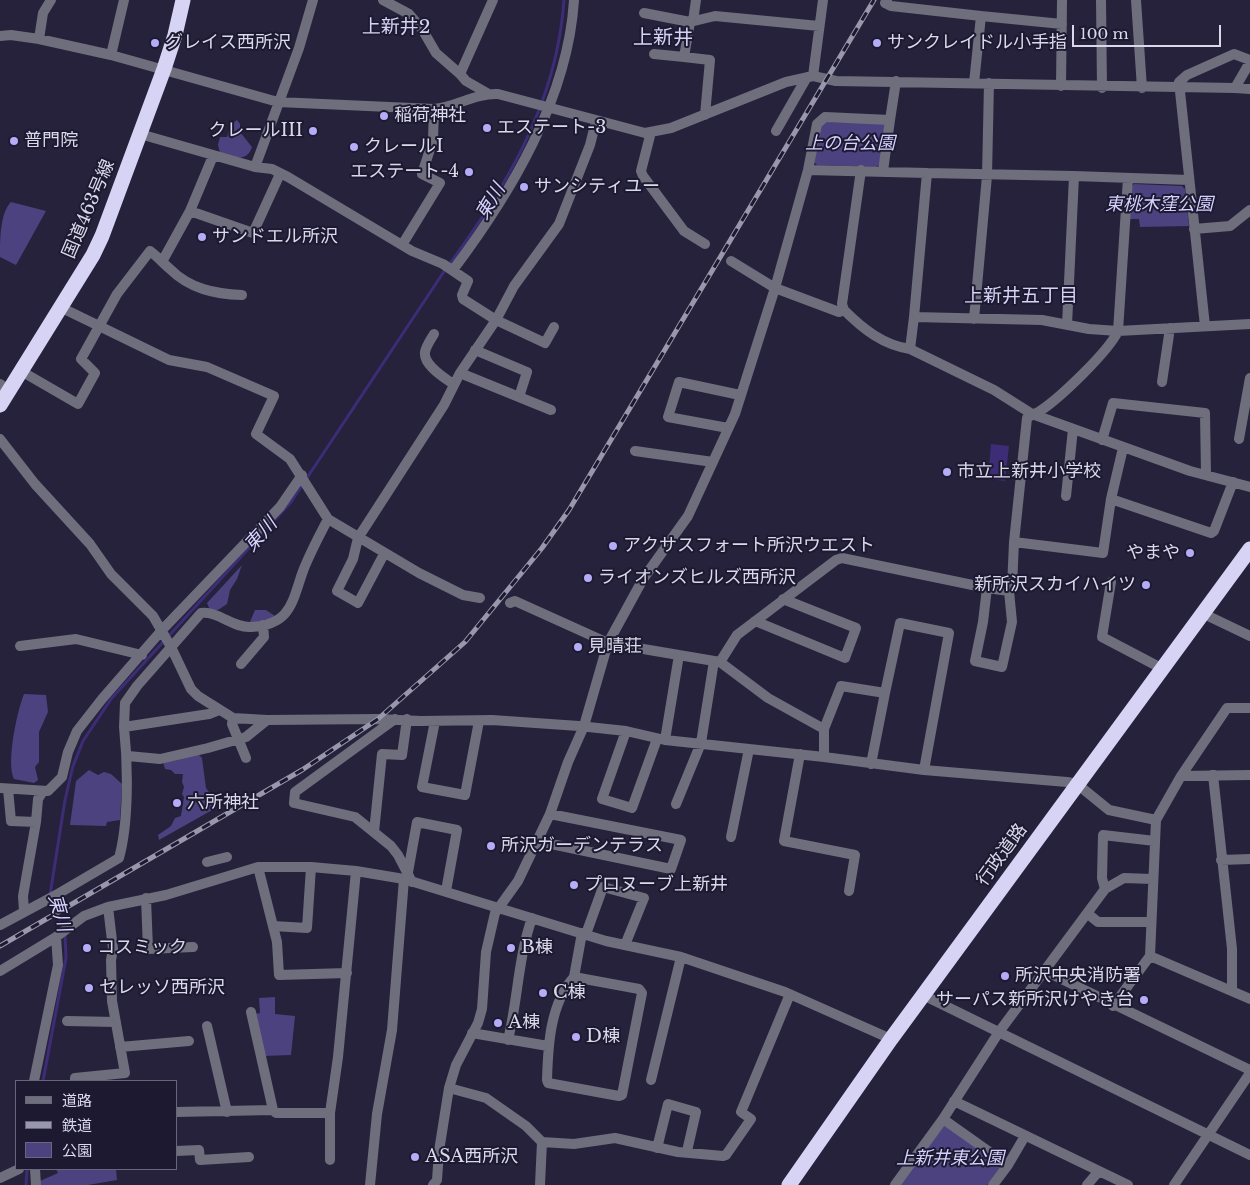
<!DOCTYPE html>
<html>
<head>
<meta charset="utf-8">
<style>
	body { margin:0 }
	#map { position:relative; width:1250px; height:1185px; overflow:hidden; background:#26223c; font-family:"Libre Baskerville","Noto Sans JP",serif }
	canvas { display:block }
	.legend { position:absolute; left:15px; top:1080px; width:162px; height:90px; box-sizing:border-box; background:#1c1931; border:1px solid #68667b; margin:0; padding:6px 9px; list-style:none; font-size:15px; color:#dad9ea }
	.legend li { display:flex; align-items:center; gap:10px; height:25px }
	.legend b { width:25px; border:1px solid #68667b }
	.scale { position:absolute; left:1072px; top:25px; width:149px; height:22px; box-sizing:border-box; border:2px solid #dad9ea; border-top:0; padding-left:6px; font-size:15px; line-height:18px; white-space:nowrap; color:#dad9ea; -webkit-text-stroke:4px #1c1931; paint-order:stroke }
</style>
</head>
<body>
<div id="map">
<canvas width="1250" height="1185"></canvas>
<ul class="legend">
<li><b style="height:6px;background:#6f6e7c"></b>道路</li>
<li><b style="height:6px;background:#9997ab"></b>鉄道</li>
<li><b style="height:14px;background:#4c427f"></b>公園</li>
</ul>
<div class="scale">100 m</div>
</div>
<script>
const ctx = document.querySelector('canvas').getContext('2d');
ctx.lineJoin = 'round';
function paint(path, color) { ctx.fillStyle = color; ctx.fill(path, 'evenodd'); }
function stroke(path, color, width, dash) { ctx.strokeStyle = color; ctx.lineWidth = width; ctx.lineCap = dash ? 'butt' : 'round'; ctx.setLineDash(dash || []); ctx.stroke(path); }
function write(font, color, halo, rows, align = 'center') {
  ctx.font = font + ' "Libre Baskerville","Noto Sans JP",serif'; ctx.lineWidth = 4; ctx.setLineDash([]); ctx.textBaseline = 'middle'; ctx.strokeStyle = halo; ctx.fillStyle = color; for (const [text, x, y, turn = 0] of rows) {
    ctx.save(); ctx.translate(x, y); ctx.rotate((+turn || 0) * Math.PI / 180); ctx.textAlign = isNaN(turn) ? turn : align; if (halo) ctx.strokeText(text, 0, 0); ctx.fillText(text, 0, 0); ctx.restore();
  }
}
paint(new Path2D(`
	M237,120l3,4v8l12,15c-5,16 -19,10 -32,6l-2,-8 2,-8h7l4,-13z
	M827,122l56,1 3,4 -7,38 -3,2 -59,-2 -3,-3 6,-37z
	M1134,184l48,2 3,3 4,37 -49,1 -1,-8h-9l1,-32z
	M11,202l35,9 -30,54 -16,-8c0,-17 0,-44 11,-55z
	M242,565l-5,14 -7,11 -3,14 -9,6h-8l-3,-7z
	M255,610h11l12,8 -29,6z
	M24,694l22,1 2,17 -9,20v30l-4,5 3,13 -4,3 -20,-4c-8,-16 3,-68 10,-85z
	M198,754l4,4 4,30 10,14 -2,7 -55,31 -1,-5 13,-9 4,-8 6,-2 3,-19 -2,-3 2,-7 -2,-5 1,-8h-8l-4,-4 -6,-1 -2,-7z
	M89,770l9,5 6,-3 7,2 11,10 -2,36 -13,2 -1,4 -36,-1 6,-44z
	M275,997v17l20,2 -4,39 -28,1 -9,-42 6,-1 -1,-15z
	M942,1125h5l52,37 1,6 -13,17h-88z
	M56,1169h60l1,11 -29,5h-48v-4l18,-8z`), '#4c427f');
paint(new Path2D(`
	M991,444l18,2 -4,35 -17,-2z`), '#3d2c76');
stroke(new Path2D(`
	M63,928l-13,-33 15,-95 8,-34 10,-25 28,-42 180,-197 152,-229c61,-82 114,-168 121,-273
	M43,1081l23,-123 -1,-24
	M26,1185l1,-16`), '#3d2c76', 3);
stroke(new Path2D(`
	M313,0l-14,48 -44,119 17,2 16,8 124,74 31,13 25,17 -6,14 1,4 33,21 18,-34 45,-62 31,-79 6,-24
	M383,0l26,14 13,15 14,24 24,21
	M887,0l-2,3 6,3 90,10 -7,67
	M1101,0l1,88
	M1136,0l6,88
	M644,13l46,9 25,-6 104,10
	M981,16l81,8
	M693,21l3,-21
	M690,22l-6,35 26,3 -5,55
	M0,36l11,-1 28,4 72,16 167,47 156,7c22,-2 41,-16 64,-15l147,39 26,-5 115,-46 27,-6 23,5 399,7 15,-26
	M39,39l4,-26 8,-13
	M654,54l30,3
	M111,55l13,-55
	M813,76l10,-76
	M1061,86l1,-86
	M1235,88l15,1
	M487,93l-21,-12 -6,-7 33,-74
	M776,131l31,-54
	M651,132l-10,39 2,5 41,55 21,13
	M140,134l115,33
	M808,170l119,3
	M883,171l7,-51
	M190,211l63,22 27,-59
	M1194,229l36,-3 20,-16
	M402,245l38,-62 -18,-9 11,-34 1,-31
	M163,260l27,-49 23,-55
	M731,261l44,27 64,24 5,-2 -2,-6 19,-134
	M453,270c58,-77 115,-172 121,-270
	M60,307l109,53 38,7 67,29 -18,38 34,25 38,60 91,54 44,22 17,3
	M844,310c19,19 39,35 66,39
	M914,317l13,-144 147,3
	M974,319l13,-143 2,-93
	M1250,324l-132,7 -29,-2 -47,-9 -128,-3 -4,32 84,41 38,24 158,57 60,16
	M1067,325l7,-149 115,4
	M1205,326l-26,-244 8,-7 47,-21 16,6
	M434,334c-3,5 -8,12 -9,18 -2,13 20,26 28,32
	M475,350l52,22 -8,25
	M21,371l57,33 17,-31 -14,-14 36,-65 33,-43c8,6 13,12 20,18 20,20 45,25 72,26
	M1162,382l8,-54
	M0,384l9,7
	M551,410l-91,-37 36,-53 49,23 9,-16
	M728,428l-60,-11 11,-35 61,13
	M0,439l35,45 55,60 21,30 42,42 18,31 20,42 7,7 35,22 34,2 111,-1 43,2 71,-1 87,6 47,5 39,9 159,17 100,13 143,12 10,2 32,26 47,10
	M1239,439l11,-61
	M1102,440l11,-37 92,10 1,61
	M1123,448l-12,51 -8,54 -89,-11 13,-124c5,-4 9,-4 13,-7 20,-13 69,-60 78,-80l10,-153
	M635,451l78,11
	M1066,496l7,-67
	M1111,499l100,34 3,-2 19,-49
	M384,554l-26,49 -21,-12 16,-32 5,-21 86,-133 16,-32
	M1111,582l-9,55 61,32
	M1009,591l-22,-3 -4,34 -8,39 27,6 10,-45 -3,-31 3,-4 2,-45
	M510,603l5,-2 93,42 112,19 48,36 56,31 17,-43 44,7 15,-70 49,10 -25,137
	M1204,614l46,22
	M755,621l90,37 11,-30 -73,-29
	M20,646l56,-7 66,16
	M720,662l17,-27 99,-75 6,-2 145,30
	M241,664l23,-27 -1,-12
	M233,718l-1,6 14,34
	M395,719l-100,73 -1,11 61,14 36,29 7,9 14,27
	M435,721l-13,66 43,8 14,-74
	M124,727l1,-24 12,-17 64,-73c18,-2 31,15 50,14 40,-2 41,-25 52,-56 7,-18 16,-35 25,-52
	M824,729v28
	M626,731l-24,68 30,9 25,-69
	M665,740l14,-85
	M800,754l-16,87 71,14 -6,36
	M128,756l32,3 48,-11 38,-11 21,-17
	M871,764l14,-71
	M1213,775l19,174v42
	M1181,776l69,-1
	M0,788l48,3 14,-14 6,-25 9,-21 25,-32 60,-69 118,-123 22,-32
	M8,789l3,32 25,1
	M676,804l25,-61 13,-82
	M374,832l8,-78 20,1 5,-36
	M731,837l18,-88
	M537,841l134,28 10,-29 -131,-26
	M1221,860l29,-1
	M207,862l20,-5
	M258,867l19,75 2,33 68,-2
	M408,872l9,-50 40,8 -11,61
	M1105,889l-3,-11 1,-43 52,6
	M146,898l2,51 45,-2
	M24,911l-1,-15 13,-74 2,-23 5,-8
	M1088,914l10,8h53
	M0,925l56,-30 63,-37c10,-36 9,-94 5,-131l85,-13 10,-4
	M273,926l34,2 4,-61
	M586,934l17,-47 41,11 -19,47
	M1150,956l100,43
	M0,971l56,-34 28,-21 24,-9 58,-12 92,-28h53l45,4 48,8 202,62 75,16 104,35 106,47
	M1045,971l205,99
	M574,977c-24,27 -26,68 -27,103l1,3 71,13 3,-1 20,-102 -3,-4 -65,-12 8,-44
	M925,996l325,159
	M1113,1006l37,-50 6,-136 25,-44 46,-68h23
	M251,1012l22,98
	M67,1021l49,1
	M207,1026l20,86
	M472,1033l76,13
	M508,1040c10,-41 10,-82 24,-122
	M120,1047l69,-6
	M651,1080l30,-123
	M34,1081l24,-116 -2,-28
	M75,1081v-3l50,-5 -13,-72 -1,-41 2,-11 -5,-42
	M449,1088l37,10 40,28 16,16 32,2 41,-6 63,14 45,4 3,-1 25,-36 -10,-7 49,-118
	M954,1101l174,84
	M176,1112l97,-2 3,3h54
	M943,1119l65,46 17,-29
	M657,1148l11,-44 28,8 -9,39
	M176,1151l23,-1 1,10 49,-3
	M330,1160v-47l8,-56 18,-186
	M35,1169l1,16
	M0,1178l19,-9
	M370,1185l7,-71 15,-84 12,-151
	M433,1185l4,-5 2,-29 10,-63 7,-23 22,-42 4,-14 4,-57 9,-39 23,-32 32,-67 18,-52 16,-36 24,-83 35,-64 45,-63 47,-102 40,-126 33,-118 9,-46 8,-7 65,3 6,-39
	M540,1185l2,-43
	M895,1185l48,-66 56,-87 106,-143 19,-11 28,1
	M993,1185l15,-20
	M1087,1185l12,-14
	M1174,1185l76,-112`), '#6f6e7c', 10);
stroke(new Path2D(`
	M0,405l93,-150 9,-19 62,-167 11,-34 8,-35
	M789,1185l102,-146 359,-490`), '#d6d3f5', 15);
const rail = new Path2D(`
	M0,946l302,-176 76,-51 87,-77 77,-94 27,-38 305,-510`);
stroke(rail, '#9997ab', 5);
stroke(rail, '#1c1931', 3, [9]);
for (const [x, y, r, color] of [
	[155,43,5,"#b5acf8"],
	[877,43,5,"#b5acf8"],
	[384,116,5,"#b5acf8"],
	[487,128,5,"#b5acf8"],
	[313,131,5,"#b5acf8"],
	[14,141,5,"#b5acf8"],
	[354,147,5,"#b5acf8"],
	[469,172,5,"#b5acf8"],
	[524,187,5,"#b5acf8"],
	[202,237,5,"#b5acf8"],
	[947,472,5,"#b5acf8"],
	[613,546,5,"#b5acf8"],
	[1190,553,5,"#b5acf8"],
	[588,578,5,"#b5acf8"],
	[1146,585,5,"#b5acf8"],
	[578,647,5,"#b5acf8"],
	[177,803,5,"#b5acf8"],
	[491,846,5,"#b5acf8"],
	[574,885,5,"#b5acf8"],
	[87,948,5,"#b5acf8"],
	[511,948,5,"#b5acf8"],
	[1005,976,5,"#b5acf8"],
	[89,988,5,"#b5acf8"],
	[543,993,5,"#b5acf8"],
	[1144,1000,5,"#b5acf8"],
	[498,1023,5,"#b5acf8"],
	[576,1037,5,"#b5acf8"],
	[415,1157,5,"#b5acf8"]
]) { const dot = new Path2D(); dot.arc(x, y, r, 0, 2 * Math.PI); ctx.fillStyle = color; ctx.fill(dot); stroke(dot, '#1c1931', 2); }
write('18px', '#dad9ea', '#1c1931', [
	["グレイス西所沢",165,43],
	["サンクレイドル小手指",887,43],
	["稲荷神社",394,116],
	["エステート-3",497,128],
	["クレールIII",303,131,"right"],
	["普門院",24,141],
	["クレールI",364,147],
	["エステート-4",459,172,"right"],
	["サンシティユー",534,187],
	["サンドエル所沢",212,237],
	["市立上新井小学校",957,472],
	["アクサスフォート所沢ウエスト",623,546],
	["やまや",1180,553,"right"],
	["ライオンズヒルズ西所沢",598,578],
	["新所沢スカイハイツ",1136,585,"right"],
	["見晴荘",588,647],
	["六所神社",187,803],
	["所沢ガーデンテラス",501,846],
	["プロヌーブ上新井",584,885],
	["コスミック",97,948],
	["B棟",521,948],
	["所沢中央消防署",1015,976],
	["セレッソ西所沢",99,988],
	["C棟",553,993],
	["サーパス新所沢けやき台",1134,1000,"right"],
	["A棟",508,1023],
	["D棟",586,1037],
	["ASA西所沢",425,1157]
], 'left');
write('italic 18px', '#d5d1fd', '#1c1931', [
	["上の台公園",850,144],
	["東桃木窪公園",1159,205],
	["上新井東公園",950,1159]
]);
write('18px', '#dad9ea', '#1c1931', [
	["国道463号線",89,209,-67],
	["行政道路",1002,855,-54]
]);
write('19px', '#d5d2f4', '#1c1931', [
	["上新井2",396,28],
	["上新井五丁目",1021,297]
]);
write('italic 19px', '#d7d3ff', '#1c1931', [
	["東川",491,202,-59],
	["東川",261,535,-48],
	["東川",59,913,74]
]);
write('20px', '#d5d2f4', '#1c1931', [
	["上新井",663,38]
]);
</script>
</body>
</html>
